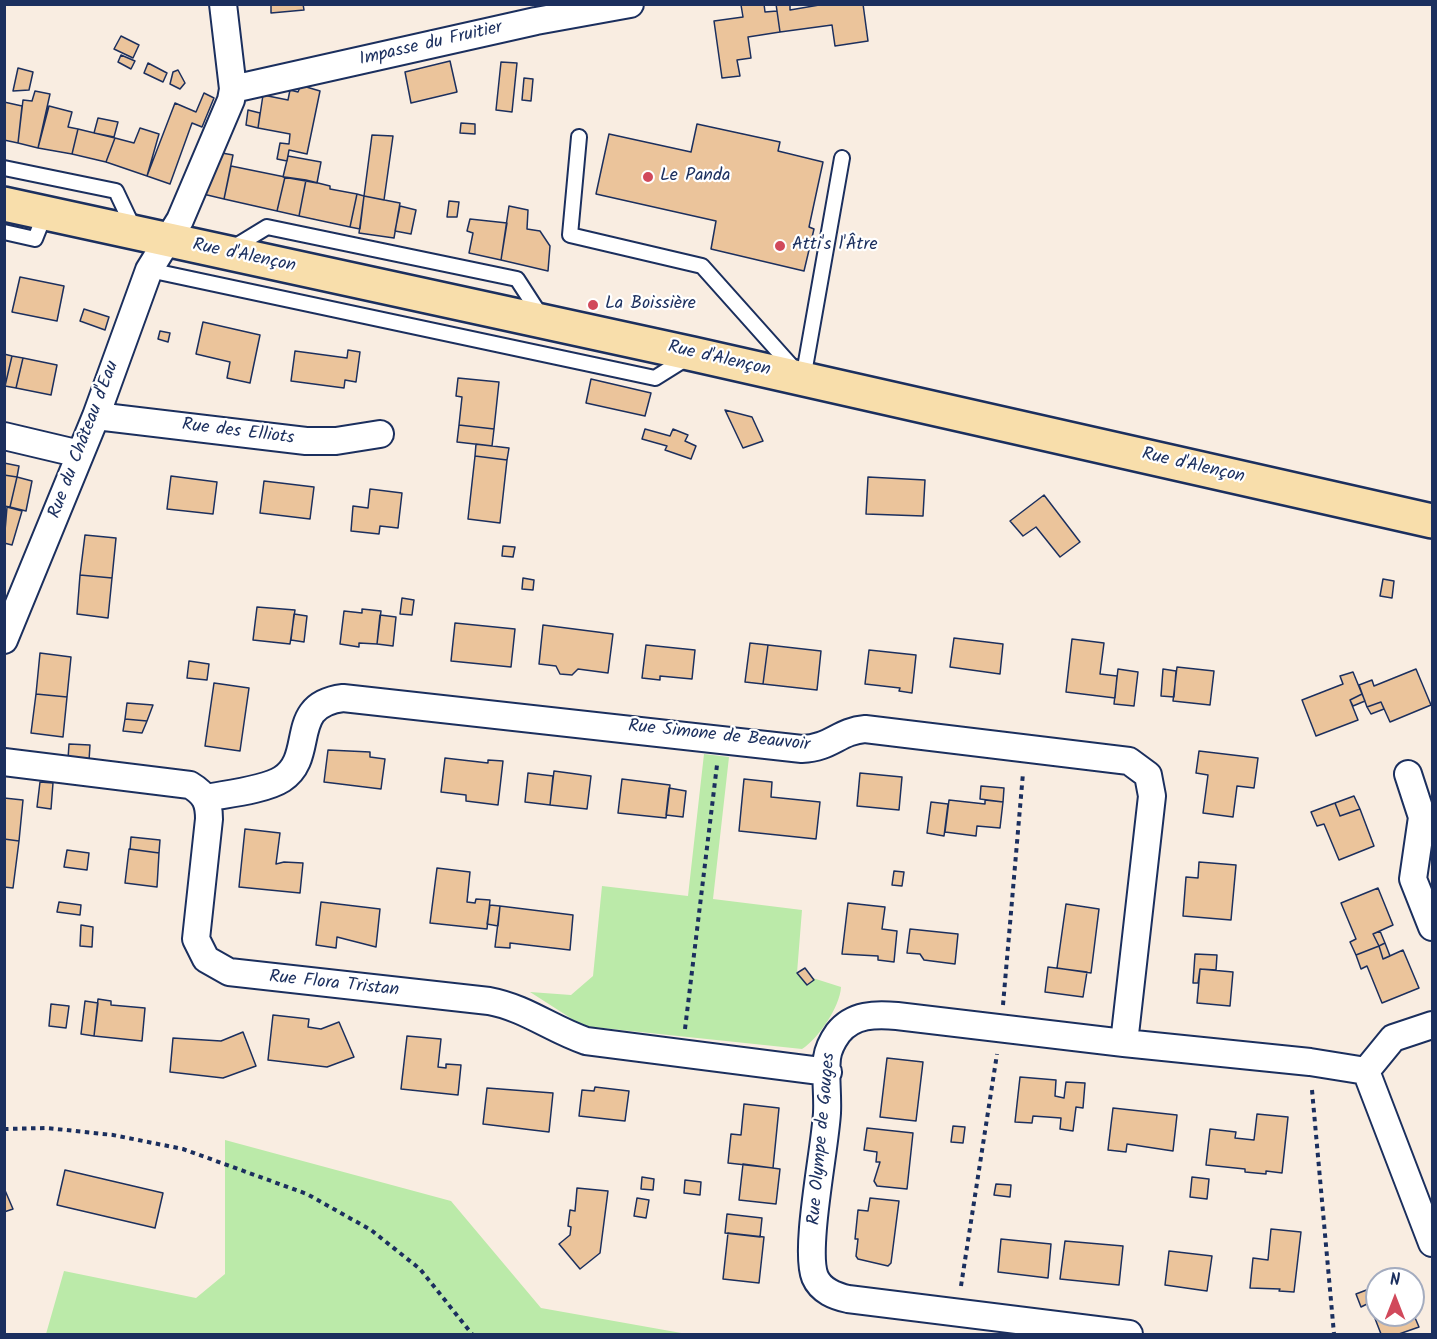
<!DOCTYPE html>
<html>
<head>
<meta charset="utf-8">
<style>
	body { margin:0 }
	#map { position:relative; width:1437px; height:1339px; overflow:hidden; background:#f9ede1; font-family:Kalam,sans-serif }
	canvas { display:block }
	.frame { position:absolute; inset:0; border:6px solid #1b2f5e; pointer-events:none }
	.north { position:absolute; left:1365px; top:1267px; width:60px; height:60px; box-sizing:border-box; background:#fff; border:2px solid #a4acbf; border-radius:50%; rotate:0deg; font-size:16px; font-weight:700; line-height:24px; text-align:center; color:#1b2f5e }
	.north::after { content:''; display:block; margin:auto; width:21px; height:27px; background:#d1495b; clip-path:polygon(50% 0,100% 100%,50% 72%,0 100%) }
</style>
</head>
<body>
<div id="map">
<canvas width="1437" height="1339"></canvas>
<div class="frame"></div>
<div class="north">N</div>
</div>
<script>
const ctx = document.querySelector('canvas').getContext('2d');
ctx.lineJoin = 'round';
function paint(path, color) { ctx.fillStyle = color; ctx.fill(path, 'evenodd'); }
function stroke(path, color, width, dash) { ctx.strokeStyle = color; ctx.lineWidth = width; ctx.lineCap = dash ? 'butt' : 'round'; ctx.setLineDash(dash || []); ctx.stroke(path); }
function write(font, color, halo, rows, align = 'center') {
  ctx.font = font + ' Kalam,sans-serif'; ctx.lineWidth = 4.5; ctx.setLineDash([]); ctx.textBaseline = 'middle'; ctx.strokeStyle = halo; ctx.fillStyle = color; for (const [text, x, y, turn = 0] of rows) {
    ctx.save(); ctx.translate(x, y); ctx.rotate((+turn || 0) * Math.PI / 180); ctx.textAlign = isNaN(turn) ? turn : align; if (halo) ctx.strokeText(text, 0, 0); ctx.fillText(text, 0, 0); ctx.restore();
  }
}
paint(new Path2D(`
	M704,754l25,3 -16,142 89,11 -5,63 44,14c-1,20 -23,52 -39,62l-219,-23 -53,-34 41,3 22,-19 9,-90 86,10z
	M225,1140l226,61 90,107 146,26h-641l18,-63 132,27 29,-24z`), '#bbeaa9');
const building = new Path2D(`
	M271,4h32l1,6 -33,3z
	M764,4l1,8 12,-1 3,21 -32,5 3,21 -14,2 3,16 -18,2 -8,-57 29,-4 -2,-12z
	M776,4h14v6l35,-6h38l5,37 -33,5 -3,-21 -52,7z
	M121,36l18,9 -6,13 -19,-9z
	M121,55l14,6 -4,8 -13,-7z
	M450,61l7,31 -46,11 -6,-31z
	M501,62l16,1 -5,49 -16,-2z
	M148,63l19,10 -4,9 -19,-9z
	M18,68l15,4 -4,18 -16,1z
	M178,70l7,13 -5,6 -10,-5 3,-12z
	M524,78l9,1 -2,22 -9,-1z
	M303,86l17,5 -13,63 -18,-4 -2,11 -10,-2 3,-16 9,1 1,-10 -32,-6 5,-33 25,5 2,-10 8,2 2,-5z
	M35,91l15,3 -12,54 -20,-5 5,-43 9,1z
	M204,93l10,5 -12,29 -10,-4 -22,61 -23,-8 28,-73 21,9z
	M4,102l18,4 -4,37 -14,-3z
	M49,106l23,6 -4,15 10,2 -6,25 -34,-6z
	M248,110l12,3 -2,15 -12,-3z
	M98,118l20,4 -4,15 -20,-4z
	M461,123l14,1v10l-15,-1z
	M697,124l83,18 -2,9 45,11 -14,65 5,2 -10,42 -93,-22 5,-28 -120,-27 13,-60 82,18z
	M140,128l19,6 -12,42 -41,-14 9,-24 19,5z
	M78,129l37,9 -9,24 -34,-8z
	M372,135l21,1 -9,64 -20,-4z
	M222,153l11,2 -9,44 -21,-5z
	M288,156l33,6 -4,21 -34,-6z
	M231,166l54,11 -8,34 -53,-12z
	M285,177l21,3 -7,36 -22,-5z
	M306,180l24,6v3l27,5 -7,33 -51,-11z
	M357,194l7,2 -4,33 -10,-2z
	M364,196l36,7 -6,35 -35,-5z
	M449,201l10,1 -2,15h-10z
	M400,206l16,4 -5,24 -16,-3z
	M509,206l19,4 -1,19 13,2 10,15 -2,25 -47,-11z
	M470,219l37,4 -6,37 -32,-7 4,-20 -6,-2z
	M20,277l44,9 -7,35 -45,-9z
	M84,309l25,8 -4,13 -25,-9z
	M203,322l57,13 -10,48 -23,-5 3,-16 -34,-8z
	M160,331l10,2 -2,9 -10,-3z
	M348,350l12,2 -4,30 -11,-2 -1,8 -53,-7 4,-30 52,7z
	M4,354l8,2 -7,30h-1z
	M12,356l11,2 -7,30 -11,-2z
	M23,358l34,7 -6,30 -35,-7z
	M458,378l41,4 -5,47 -35,-4 3,-28 -6,-1z
	M591,379l60,14 -6,23 -59,-13z
	M725,410l27,7 11,24 -20,7z
	M459,425l35,4 -2,17 -35,-4z
	M645,429l25,7 3,-7 15,6 -3,6 11,5 -5,13 -26,-9 2,-4 -25,-7z
	M476,444l33,4 -2,12 -32,-4z
	M475,456l32,4 -7,63 -32,-4z
	M4,463l15,3 -2,11 -13,-2z
	M4,475l13,2 -7,30 -6,-1z
	M171,476l46,6 -4,32 -46,-5z
	M17,477l15,4 -6,30 -16,-4z
	M868,477l57,3 -2,36 -57,-2z
	M264,481l50,6 -4,32 -50,-6z
	M370,489l32,4 -4,35 -18,-2 -1,8 -28,-3 2,-25 15,2z
	M1044,495l36,47 -20,15 -24,-30 -13,9 -13,-15z
	M7,507l15,4 -10,34 -8,-2z
	M85,535l31,3 -4,40 -32,-3z
	M503,546l12,1 -2,10 -11,-1z
	M80,575l32,3 -4,40 -31,-4z
	M523,578l11,2 -1,10 -11,-1z
	M1383,579l11,2 -2,17 -12,-2z
	M402,598l12,2 -2,15 -12,-1z
	M257,607l38,3 -5,34 -37,-4z
	M362,609l19,2 -4,33 -18,-1v4l-19,-3 4,-33 18,2z
	M294,614l13,2 -3,26 -13,-2z
	M380,615l16,2 -3,29 -16,-2z
	M455,623l60,6 -4,38 -60,-6z
	M543,625l70,9 -5,39 -30,-4 -6,6 -12,-1 -4,-8 -17,-2z
	M954,638l49,6 -3,30 -50,-7z
	M1072,639l32,4 -4,31 17,2 -2,22 -49,-6z
	M750,643l18,2 -5,39 -18,-2z
	M646,645l49,5 -3,29 -32,-3v4l-18,-2z
	M768,645l53,6 -4,39 -54,-6z
	M869,650l47,5 -4,38 -13,-2 1,-3 -35,-4z
	M40,653l31,4 -4,40 -31,-3z
	M189,661l20,3 -2,16 -20,-2z
	M1177,667l37,4 -4,34 -37,-4z
	M1118,669l20,3 -4,34 -20,-2z
	M1163,669l13,2 -2,26 -13,-1z
	M1416,669l15,36 -41,17 -9,-20 -14,5 -8,-22 13,-5 2,6z
	M1353,672l9,22 -12,6 8,20 -42,16 -14,-36 41,-16 -3,-8z
	M214,683l35,5 -9,63 -35,-5z
	M36,694l31,3 -4,40 -32,-4z
	M1362,694l3,7 -12,5 -3,-6z
	M1381,702l3,7 -13,5 -4,-7z
	M127,703l26,2 -6,16 -22,-2z
	M125,719l22,2 -5,12 -19,-2z
	M69,744l21,1 -1,16 -21,-2z
	M328,750l42,2v5l15,2 -4,30 -57,-7z
	M1199,751l59,7 -4,30 -17,-2 -4,31 -30,-4 5,-38 -12,-2z
	M445,758l43,5v-3l15,1 -5,44 -32,-4v-6l-25,-3z
	M554,771l37,5 -4,33 -37,-4z
	M528,773l25,3 -3,29 -25,-3z
	M860,773l42,4 -3,33 -42,-4z
	M622,779l48,6 -4,33 -48,-5z
	M744,779l28,3 -1,15 49,5 -4,37 -77,-8z
	M40,782l13,1 -2,26 -14,-2z
	M981,786l23,2 -1,14 -23,-3z
	M669,788l17,3 -3,26 -17,-2z
	M1354,796l6,13 -20,7 -5,-13z
	M4,798l19,2 -4,41 -15,-2z
	M949,800l36,4v-4l18,2 -3,26 -23,-2 -1,10 -31,-4z
	M931,802l17,2 -4,32 -17,-3z
	M1335,803l5,13 20,-7 14,37 -35,14 -15,-36 -7,2 -6,-14z
	M245,829l35,4 -4,31 8,-2 19,1 -3,30 -61,-6z
	M131,837l29,3 -1,13 -29,-4z
	M4,839l15,2 -6,47 -9,-1z
	M129,849l30,4 -2,34 -32,-4z
	M67,850l22,3 -2,17 -23,-3z
	M1199,862l37,3 -5,55 -48,-4 3,-39 12,1z
	M437,868l33,4 -3,30 8,1 1,-4 14,1 -3,29 -57,-6z
	M894,871l10,1 -2,14 -10,-1z
	M1378,888l15,37 -20,9 6,12 -23,9 -6,-13 6,-3 -15,-36z
	M59,902l22,3 -1,10 -23,-3z
	M321,902l59,7 -4,38 -39,-10 -1,11 -20,-3z
	M848,903l37,4 -3,22 15,2 -3,31 -16,-2v-4l-36,-2z
	M1066,904l33,5 -8,64 -34,-5z
	M490,905l10,1 -2,20 -11,-2z
	M500,906l73,9 -3,35 -60,-7v5l-15,-1z
	M81,925l12,2 -1,20 -12,-1z
	M910,929l48,5 -3,30 -31,-4 -4,-6 -13,-1z
	M1380,931l5,12 -6,3 -6,-12z
	M1385,943l5,13 -7,3 -4,-13z
	M1379,946l4,13 20,-9 16,38 -37,15 -15,-37 -6,3 -5,-14z
	M1195,954l22,1 -1,15 -16,-1 -2,14h-5z
	M1048,967l39,5 -4,25 -38,-5z
	M805,968l9,12 -7,5 -10,-12z
	M1200,969l33,3 -3,34 -33,-3z
	M98,999l13,2v4l34,3 -3,33 -48,-5z
	M85,1001l13,2 -4,33 -13,-2z
	M51,1004l18,2 -3,22 -17,-2z
	M273,1015l36,4 -1,8 13,2 18,-7 15,35 -27,10 -59,-7z
	M243,1032l13,34 -33,12 -53,-6 3,-34 48,3z
	M407,1036l34,3 -3,28 8,1v-4l15,1 -3,30 -57,-6z
	M887,1058l36,4 -7,59 -36,-4z
	M1020,1077l36,3 -1,16 9,2 2,-16 19,1 -2,25 -7,-1 -3,24 -13,-2 1,-11 -28,-2 -1,7 -17,-1z
	M595,1087l34,4 -4,30 -46,-5 3,-26 12,1z
	M487,1088l66,5 -4,39 -66,-8z
	M744,1104l35,4 -6,60 -45,-5 3,-29 10,1z
	M1113,1108l64,7 -4,36 -46,-7 -1,8 -18,-2z
	M1257,1114l31,3 -6,56 -16,-2v3l-21,-2v-3l-39,-4 4,-36 26,3 -1,6 19,2z
	M953,1126l12,1 -2,16 -12,-1z
	M867,1128l46,5 -6,56 -30,-3 -3,-5 6,-19h-4l1,-10 -13,-2z
	M743,1164l37,5 -4,35 -37,-4z
	M65,1170l98,23 -8,35 -98,-23z
	M642,1177l12,2 -1,11 -12,-1z
	M1192,1177l17,2 -2,20 -17,-2z
	M685,1180l16,2 -1,13 -16,-2z
	M996,1184l15,1 -1,12 -16,-2z
	M4,1188l9,21 -9,3z
	M577,1188l31,3 -8,62 -20,16 -21,-25 11,-9 1,-8 -3,-1 2,-16 5,1z
	M637,1198l12,2 -3,18 -12,-2z
	M870,1198l29,3 -8,62 -3,3 -30,-7 -2,-3 2,-17h-3l3,-29 10,1z
	M727,1214l35,4 -2,19 -35,-4z
	M1271,1229l30,3 -7,60 -15,-1 1,-2 -30,-1 3,-30 15,2z
	M728,1233l36,4 -5,46 -36,-4z
	M1001,1239l50,5 -3,34 -50,-6z
	M1065,1241l58,5 -4,39 -59,-6z
	M1169,1251l43,5 -5,35 -42,-6z
	M1377,1286v29h36v-2l6,14 -20,7h-18l-12,-31 -8,4 -5,-13z`);
paint(building, '#ebc49b');
stroke(building, '#1b2f5e', 1.5);
const service = new Path2D(`
	M579,137l-9,98 132,31 101,113 39,-221
	M4,168l112,23 18,38
	M4,232l31,7 10,-25
	M231,249l36,-22 250,52 24,37
	M149,270l506,108 32,-20`);
const minor = new Path2D(`
	M233,89l303,-68 94,-17
	M96,416l210,25h30l44,-7
	M4,436l76,18
	M4,640l92,-224 53,-146 31,-50 51,-120 2,-11 -10,-85
	M4,762l186,23c15,9 19,17 19,34l-13,120 10,20 23,13 260,29c37,7 62,28 97,40l242,31
	M1408,774l14,43 -9,62 19,48
	M206,798c20,-4 59,-8 76,-19 35,-23 4,-74 61,-81l459,51c29,-1 37,-18 63,-20l264,32 19,14 4,21 -28,247
	M1432,1025l-39,13 -27,33 66,172
	M1129,1334l-281,-35c-13,-3 -27,-8 -33,-22 -11,-27 10,-128 12,-164 1,-18 -2,-37 0,-55 1,-8 6,-18 11,-25 15,-19 38,-19 59,-17l227,27 186,19 56,9`);
const primary = new Path2D(`
	M4,204l689,150 739,167`);
stroke(service, '#1b2f5e', 18);
stroke(minor, '#1b2f5e', 30);
stroke(primary, '#1b2f5e', 38);
stroke(new Path2D(`
	M1003,1005l20,-232
	M685,1029l32,-264
	M1312,1090l22,244
	M4,1129l43,-1 66,7 70,14 124,45 64,36 49,39 52,65
	M961,1286l36,-232`), '#1b2f5e', 4, [4.5, 4.5]);
stroke(service, '#fff', 14);
stroke(minor, '#fff', 26);
stroke(primary, '#f8deab', 33);
for (const [x, y, r, color] of [
	[648,177,6,"#d1495b"],
	[780,246,6,"#d1495b"],
	[593,305,6,"#d1495b"]
]) { const dot = new Path2D(); dot.arc(x, y, r, 0, 2 * Math.PI); ctx.fillStyle = color; ctx.fill(dot); stroke(dot, '#fff', 2); }
write('18px', '#1b2f5e', '#fff', [
	["Impasse du Fruitier",431,45,-13],
	["Rue d'Alençon",244,257,12],
	["Rue d'Alençon",719,360,13],
	["Rue des Elliots",238,433,7],
	["Rue du Château d'Eau",85,440,-69],
	["Rue d'Alençon",1193,467,13],
	["Rue Simone de Beauvoir",719,737,6],
	["Rue Flora Tristan",334,985,6],
	["Rue Olympe de Gouges",823,1139,-85]
]);
write('18px', '#1b2f5e', '#fff', [
	["Le Panda",660,177],
	["Atti's l'Âtre",792,246],
	["La Boissière",605,305]
], 'left');
</script>
</body>
</html>
